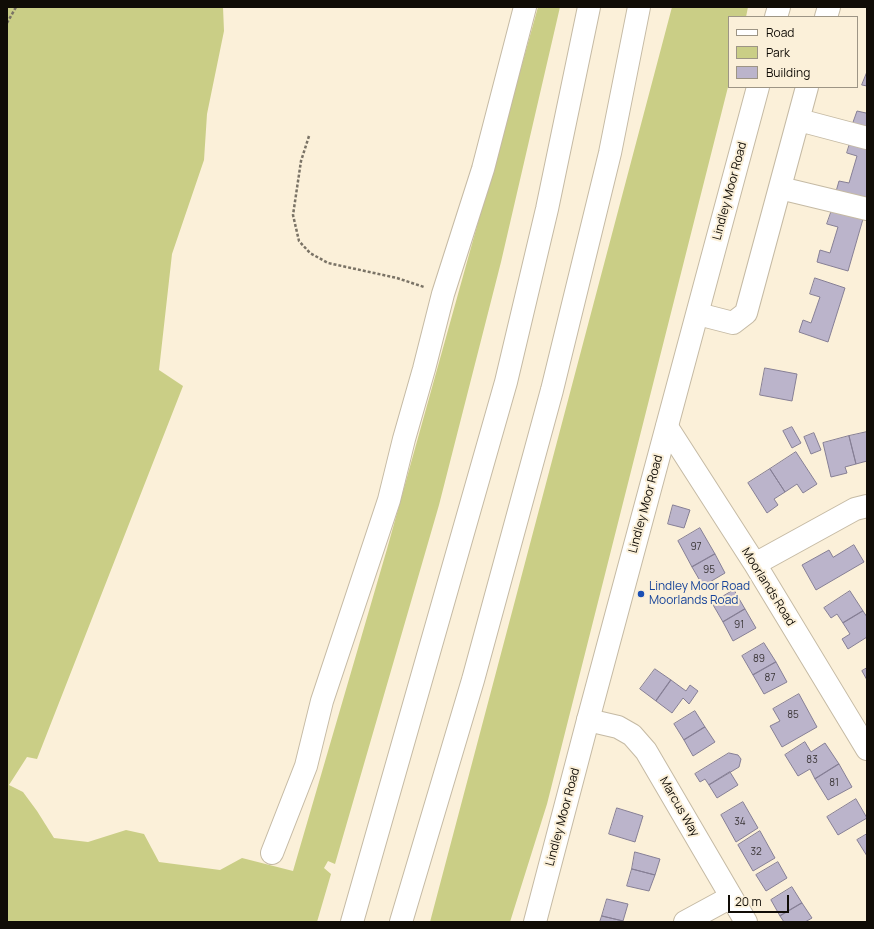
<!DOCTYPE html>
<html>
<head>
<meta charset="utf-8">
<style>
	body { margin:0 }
	#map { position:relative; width:874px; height:929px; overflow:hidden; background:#fbf0d9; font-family:Manrope,sans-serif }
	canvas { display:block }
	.frame { position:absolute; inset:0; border:8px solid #100c06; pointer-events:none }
	.legend { position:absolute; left:728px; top:16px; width:130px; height:72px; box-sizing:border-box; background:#fbf0d9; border:1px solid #9d9585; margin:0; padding:5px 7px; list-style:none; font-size:12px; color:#100c06 }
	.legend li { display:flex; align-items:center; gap:8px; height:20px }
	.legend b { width:20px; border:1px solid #9d9585 }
	.scale { position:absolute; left:728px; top:895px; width:61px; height:18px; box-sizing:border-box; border:2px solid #100c06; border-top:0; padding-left:5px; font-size:12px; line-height:14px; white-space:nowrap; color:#100c06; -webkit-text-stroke:3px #fbf0d9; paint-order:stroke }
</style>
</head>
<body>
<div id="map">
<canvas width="874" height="929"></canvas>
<div class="frame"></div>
<ul class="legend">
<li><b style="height:5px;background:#fff"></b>Road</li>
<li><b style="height:11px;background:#cace86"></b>Park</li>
<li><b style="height:11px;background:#bbb4cb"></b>Building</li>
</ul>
<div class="scale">20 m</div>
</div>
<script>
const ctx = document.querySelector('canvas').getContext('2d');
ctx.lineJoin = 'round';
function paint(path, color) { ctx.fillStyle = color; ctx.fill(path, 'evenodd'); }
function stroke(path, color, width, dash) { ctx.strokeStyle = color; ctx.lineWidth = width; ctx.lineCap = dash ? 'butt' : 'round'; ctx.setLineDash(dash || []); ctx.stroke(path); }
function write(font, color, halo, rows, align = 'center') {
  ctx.font = font + ' Manrope,sans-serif'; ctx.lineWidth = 4; ctx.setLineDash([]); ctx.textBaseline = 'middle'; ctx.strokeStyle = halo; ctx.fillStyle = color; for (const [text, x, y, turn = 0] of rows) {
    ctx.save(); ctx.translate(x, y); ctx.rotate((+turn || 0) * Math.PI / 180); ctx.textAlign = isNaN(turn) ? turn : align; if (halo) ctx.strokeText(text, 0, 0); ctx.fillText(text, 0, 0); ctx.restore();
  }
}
paint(new Path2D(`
	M7,7h216l1,24 -17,83 -3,46 -32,94 -13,116 24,16 -146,373 -10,-2 -18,28 14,7 14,19 17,27 34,4 38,-12 18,4 15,28 61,8 22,-12 51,13 94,-322 151,-542h22l-59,255 -62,243 -104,359 -7,-3 -4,7 7,6 -14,48h-310z
	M672,7h76l-2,10h-17v66l-182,721 -37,118h-80z`), '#cace86');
const building = new Path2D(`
	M867,72v14l-5,-1z
	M867,110v20l-15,-5 5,-14 9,2z
	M851,140l16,5v57l-32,-7 4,-14 10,2 8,-27 -10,-3z
	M832,210l31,9 -15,52 -31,-9 3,-12 10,3 8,-26 -11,-3z
	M815,278l30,10 -17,54 -29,-10 4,-12 8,3 9,-26 -10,-3z
	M765,368l32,6 -5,27 -32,-6z
	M792,427l9,16 -9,5 -9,-17z
	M867,432v29l-11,3 -7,-28z
	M814,433l7,17 -10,4 -7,-17z
	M849,436l7,28 -11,3 2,6 -16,4 -8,-34z
	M796,452l21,32 -14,9 -6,-9 -12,8 -15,-23z
	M770,469l15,23 -11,7 4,6 -11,8 -19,-30z
	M673,505l17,5 -6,18 -16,-4z
	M700,528l15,26 -23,13 -14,-26z
	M854,545l10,17 -48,28 -14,-25 27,-15 4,7z
	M715,554l10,19 -22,13 -11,-19z
	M734,590l11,19 -22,13 -11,-19z
	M850,591l13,20 -20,12 -6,-9 -6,4 -7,-10z
	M745,609l11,19 -23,13 -10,-19z
	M863,611l4,6v20l-19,12 -6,-10 8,-5 -7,-11z
	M764,643l12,19 -23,13 -11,-19z
	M776,662l11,20 -23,12 -11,-19z
	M867,668v12l-5,-9z
	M655,669l16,11 -15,21 -16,-12z
	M671,680l15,11 4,-6 8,6 -9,13 -6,-6 -11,15 -16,-12z
	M799,694l18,33 -35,20 -12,-21 10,-5 -7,-12z
	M695,711l10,16 -21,13 -10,-16z
	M705,727l10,15 -22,14 -9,-16z
	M805,742l6,10 14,-9 14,21 -24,15 -5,-10 -12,7 -13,-21z
	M729,753l9,2 3,4 -2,8 -30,18 -4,-6 -5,3 -5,-8z
	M839,764l13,23 -24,13 -13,-21z
	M730,772l8,13 -21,13 -8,-13z
	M856,799l11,19 -29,17 -11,-18z
	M743,802l15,26 -22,14 -15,-27z
	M617,808l26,8 -8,26 -26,-8z
	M760,831l15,27 -22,13 -15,-26z
	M867,834v22l-10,-16z
	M635,852l25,7 -5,16 -23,-6z
	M778,862l9,16 -21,13 -10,-16z
	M632,869l23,6 -6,16 -22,-5z
	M792,887l10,16 -22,13 -9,-16z
	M607,899l21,5 -5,17 -21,-5z
	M802,903l10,15 -7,4h-21l-4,-6z
	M602,916l21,5v1h-23z`);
paint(building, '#bbb4cb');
stroke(building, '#867f95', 1);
const minor = new Path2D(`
	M826,17l3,-10
	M799,120l68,18
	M780,188l87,21
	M698,314l35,9 13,-10 61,-226
	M667,427l88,137 112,185
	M755,564l100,-55 12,-3
	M588,720l30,7 14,8 14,16 100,171
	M272,853l34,-87 16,-65 67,-201 15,-61 20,-70 19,-75 40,-125 42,-162
	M685,922l46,-25`);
const major = new Path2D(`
	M776,17l3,-10
	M535,922l53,-202 170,-633`);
const highway = new Path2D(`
	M352,922l154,-540 41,-173 42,-202
	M401,922l72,-242 79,-290 58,-237 29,-146`);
stroke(minor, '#c5baa4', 24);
stroke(major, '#c5baa4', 24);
stroke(highway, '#c5baa4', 24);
stroke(new Path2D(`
	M7,23l9,-16
	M309,136l-8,25 -8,54 6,26 11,12 18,10 69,15 27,9`), '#7a7366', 2.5, [3, 2]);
stroke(minor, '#fff', 22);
stroke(major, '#fff', 22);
stroke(highway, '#fff', 22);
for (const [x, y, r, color] of [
	[641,594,4,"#1a4fb4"]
]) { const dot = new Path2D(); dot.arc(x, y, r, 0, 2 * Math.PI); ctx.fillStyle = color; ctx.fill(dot); stroke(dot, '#fbf0d9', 1.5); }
write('10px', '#3b3637', null, [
	["97",696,547],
	["95",709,570],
	["91",739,625],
	["89",759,659],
	["87",770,678],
	["85",793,715],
	["83",812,760],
	["81",834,783],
	["34",740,822],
	["32",756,852]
]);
write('12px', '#100c06', '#fbf0d9', [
	["Lindley Moor Road",730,191,-75],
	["Lindley Moor Road",646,504,-75],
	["Moorlands Road",768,587,58],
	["Marcus Way",679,807,60],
	["Lindley Moor Road",563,817,-75]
]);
write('12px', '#164399', '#fbf0d9', [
	["Lindley Moor Road",649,587],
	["Moorlands Road",649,601]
], 'left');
</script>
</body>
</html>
